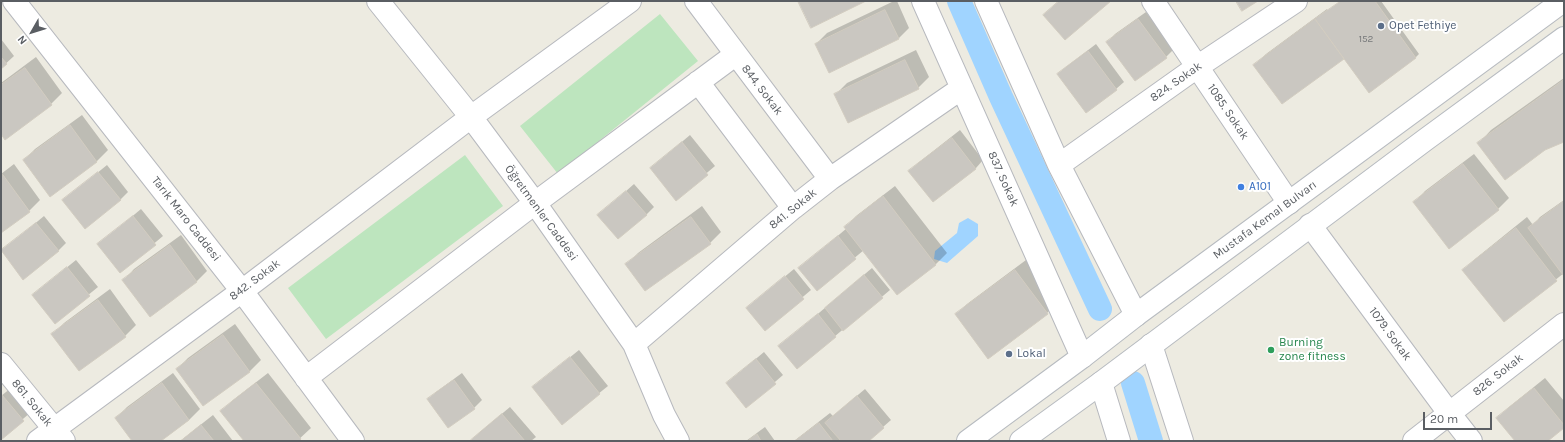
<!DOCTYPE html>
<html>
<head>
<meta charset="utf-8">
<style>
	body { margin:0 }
	#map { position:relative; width:1565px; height:442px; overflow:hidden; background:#edebe1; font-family:Karla,sans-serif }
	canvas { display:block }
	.frame { position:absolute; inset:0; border:2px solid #5a5e63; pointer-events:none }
	.north { position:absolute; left:12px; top:12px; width:40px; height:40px; -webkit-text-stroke:3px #fff; paint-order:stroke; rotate:231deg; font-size:11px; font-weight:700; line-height:16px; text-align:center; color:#5a5e63 }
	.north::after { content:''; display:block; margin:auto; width:14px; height:18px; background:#5a5e63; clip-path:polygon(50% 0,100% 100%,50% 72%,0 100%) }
	.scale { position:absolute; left:1423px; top:412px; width:69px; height:18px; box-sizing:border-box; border:2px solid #5a5e63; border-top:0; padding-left:5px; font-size:12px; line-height:14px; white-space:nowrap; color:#5a5e63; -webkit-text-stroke:3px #fff; paint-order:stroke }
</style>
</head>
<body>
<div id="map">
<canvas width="1565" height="442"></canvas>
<div class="frame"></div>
<div class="north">N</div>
<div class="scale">20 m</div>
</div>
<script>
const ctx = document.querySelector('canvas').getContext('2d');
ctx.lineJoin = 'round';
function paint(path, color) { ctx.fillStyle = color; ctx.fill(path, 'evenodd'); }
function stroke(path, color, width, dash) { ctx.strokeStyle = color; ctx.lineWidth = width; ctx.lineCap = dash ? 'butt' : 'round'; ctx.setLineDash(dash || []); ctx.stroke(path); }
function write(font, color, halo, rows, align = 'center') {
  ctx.font = font + ' Karla,sans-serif'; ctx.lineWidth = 4; ctx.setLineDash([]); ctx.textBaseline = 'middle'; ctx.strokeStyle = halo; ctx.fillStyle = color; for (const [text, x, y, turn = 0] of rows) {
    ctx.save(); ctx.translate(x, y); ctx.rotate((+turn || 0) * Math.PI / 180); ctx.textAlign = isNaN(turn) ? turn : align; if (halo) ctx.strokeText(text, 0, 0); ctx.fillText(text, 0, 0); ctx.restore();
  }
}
paint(new Path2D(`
	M660,14l38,47 -140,113 -38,-48z
	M465,155l38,51 -177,133 -38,-51z`), '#bde5be');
paint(new Path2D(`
	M968,218l10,6v12l-31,27 -13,-4 1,-8 22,-18 2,-10z`), '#a0d4ff');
paint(new Path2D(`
	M894,1h3l12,27 -11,11 -82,5 11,-11z
	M1341,1h40l38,53 -3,3h-72l-62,45 -27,-37 11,-11 61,-45 1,2z
	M1146,12l28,37 -8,8 -58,-15 7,-8z
	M1,39l13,17 -13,12z
	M1096,44l28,38 -8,7 -58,-15 8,-7z
	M916,50l13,27 -11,11 -82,6 11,-11z
	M36,57l26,36 -11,11 -46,34 -4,-5v-50z
	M1564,78v63l-86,3 13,-14z
	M82,115l26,35 -11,11 -46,34 -27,-35 11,-11z
	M960,130l23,30 -7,8 -43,33 -23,-30 8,-8z
	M690,135l25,31 -39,33 -25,-31z
	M1474,154l35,44 -11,11 -83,-7 10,-11z
	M14,164l26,36 -11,11 -28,21v-58z
	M107,165l21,27 -8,8h-56z
	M634,184l20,23 -8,8h-47z
	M895,186l52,67 -11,11 -39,30 -33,-44 -47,39 -17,-21 47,-40 -1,-1 10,-11z
	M1564,200v73l-60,48 -40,-51 11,-11 52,-42 6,8 7,-8z
	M702,206l19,26 -11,11 -83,21 11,-11z
	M141,209l22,27 -43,36 -21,-28z
	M44,216l22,27 -8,8h-56z
	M181,235l26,36 -11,11 -72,-2 10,-11z
	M76,260l22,27 -43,35 -22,-27z
	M1026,260l32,42 -11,11 -91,2 11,-11z
	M872,268l18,22 -93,78 -17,-22z
	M794,269l17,21 -46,39 -18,-21z
	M110,289l26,36 -11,11 -72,-2 11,-11z
	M235,324l26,36 -11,11 -47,34 -26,-36 11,-11z
	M579,350l29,36 -46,37 -29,-36z
	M764,352l19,23 -37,32 -19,-24z
	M173,373l27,36 -11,11 -29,21h-27l-17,-23 11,-11z
	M268,373l43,55 -14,13h-52l-23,-30 11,-11z
	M462,373l20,27 -8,8 -45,-9 7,-7z
	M1545,378l19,23v26l-18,14h-30l-18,-23 11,-11z
	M11,388l20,24 -30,26v-42z
	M865,389l26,31 -24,21h-73l36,-28 3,3z
	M510,407l26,30 -5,4h-58l-1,-1 8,-8z
	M213,415l20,26h-53z
	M765,427l10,14h-29z`), '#0003');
stroke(new Path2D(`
	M959,1l42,96 99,212
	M1133,383l18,58`), '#a0d4ff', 24);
const building = new Path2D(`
	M798,1h68l-55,27z
	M1059,1h52l-46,39 -22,-25z
	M1236,1h22l-16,10z
	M1341,1h34l41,57 -47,35 -54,-74z
	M885,10l14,29 -70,34 -14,-29z
	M1138,19l29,39 -32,23 -29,-39z
	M1315,19l29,40 -62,45 -29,-39z
	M1088,51l29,39 -31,23 -29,-39z
	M1,57l6,7 -6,5z
	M905,60l14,29 -71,34 -14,-29z
	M25,68l27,37 -47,35 -4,-6v-49z
	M1564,80v62l-19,8 -40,30 -28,-37z
	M70,125l27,37 -47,35 -27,-37z
	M952,138l24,31 -43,33 -25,-31z
	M682,142l26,33 -32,26 -26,-33z
	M1463,164l36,46 -50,39 -36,-47z
	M98,172l23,28 -36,29 -23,-29z
	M3,175l27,37 -29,21v-57z
	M626,191l21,24 -29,24 -21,-24z
	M883,196l53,69 -39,30 -53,-68z
	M1564,201v73l-1,1 -35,-47z
	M133,216l23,29 -36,28 -23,-29z
	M691,217l20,27 -66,47 -20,-27z
	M36,223l23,28 -36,29 -22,-30z
	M1516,228l41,53 -53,41 -42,-52z
	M838,236l18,23 -39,32 -19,-23z
	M170,245l27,37 -47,35 -28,-37z
	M67,267l23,29 -35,28 -23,-29z
	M1015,270l33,44 -60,45 -33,-45z
	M864,275l19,23 -40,33 -18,-23z
	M785,276l19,23 -39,32 -19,-23z
	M98,300l28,37 -47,34 -28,-37z
	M818,314l18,23 -39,32 -19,-23z
	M223,335l27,37 -47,34 -27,-37z
	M570,357l30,37 -38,31 -30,-38z
	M756,359l20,25 -30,24 -20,-25z
	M454,380l21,29 -27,19 -21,-29z
	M162,383l27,37 -28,21h-29l-17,-23z
	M256,383l45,56 -2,2h-55l-24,-30z
	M1534,388l30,37v3l-16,13h-33l-19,-23z
	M2,395l22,26 -23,19v-44z
	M857,396l27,32 -15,13h-28l-16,-18z
	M502,414l23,27h-53l-1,-1z
	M819,423l14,18h-38z
	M201,425l13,16h-33z
	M757,434l4,7h-13z`);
paint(building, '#cac7c1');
stroke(building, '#d2ccc0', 1);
const minor = new Path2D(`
	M14,1l228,290 111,150
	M378,1l93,116 64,86 99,141 30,71 14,26
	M696,1l134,178
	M923,1l159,356
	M986,1l73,164 77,150
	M1153,1l136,202
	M698,82l95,126
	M1059,165l138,-98 99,-66
	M1310,225l139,188 22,28
	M634,344l159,-136 37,-29 132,-91
	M1151,345l31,96
	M1,364l63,77
	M306,378l229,-175 200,-148
	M1101,383l18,58
	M38,441l204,-150 229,-174 159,-116
	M1414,441l150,-117`);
const secondary = new Path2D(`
	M968,441l114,-84 54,-42 427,-314
	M1021,441l80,-58 324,-243 139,-102`);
stroke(minor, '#b7b9be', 24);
stroke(secondary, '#b7bbc0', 24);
stroke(minor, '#fff', 22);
stroke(secondary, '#fff', 22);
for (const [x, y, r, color] of [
	[1381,26,4,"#5c6f8a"],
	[1241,187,4,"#3f7fe0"],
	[1271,350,4,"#2e9e5b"],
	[1009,354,4,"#5c6f8a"]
]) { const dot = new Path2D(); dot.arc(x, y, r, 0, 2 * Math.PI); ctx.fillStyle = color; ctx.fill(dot); stroke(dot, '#fff', 1.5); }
write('10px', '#76787a', null, [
	["152",1366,39]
]);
write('12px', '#4e5e75', '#fff', [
	["Opet Fethiye",1389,26],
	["Lokal",1017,354]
], 'left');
write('12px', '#5a5e63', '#fff', [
	["824. Sokak",1176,82,-35],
	["844. Sokak",762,90,53],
	["1085. Sokak",1228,112,56],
	["837. Sokak",1003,179,66],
	["841. Sokak",793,209,-39],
	["Öğretmenler Caddesi",541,213,54],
	["Tarık Maro Caddesi",186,219,52],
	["Mustafa Kemal Bulvarı",1265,220,-36],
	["842. Sokak",255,280,-37],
	["1079. Sokak",1390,334,54],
	["826. Sokak",1498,375,-38],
	["861. Sokak",32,403,51]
]);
write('12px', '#366cbe', '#fff', [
	["A101",1249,187]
], 'left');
write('12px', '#27864d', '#fff', [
	["Burning",1279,343],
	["zone fitness",1279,357]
], 'left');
</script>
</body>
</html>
